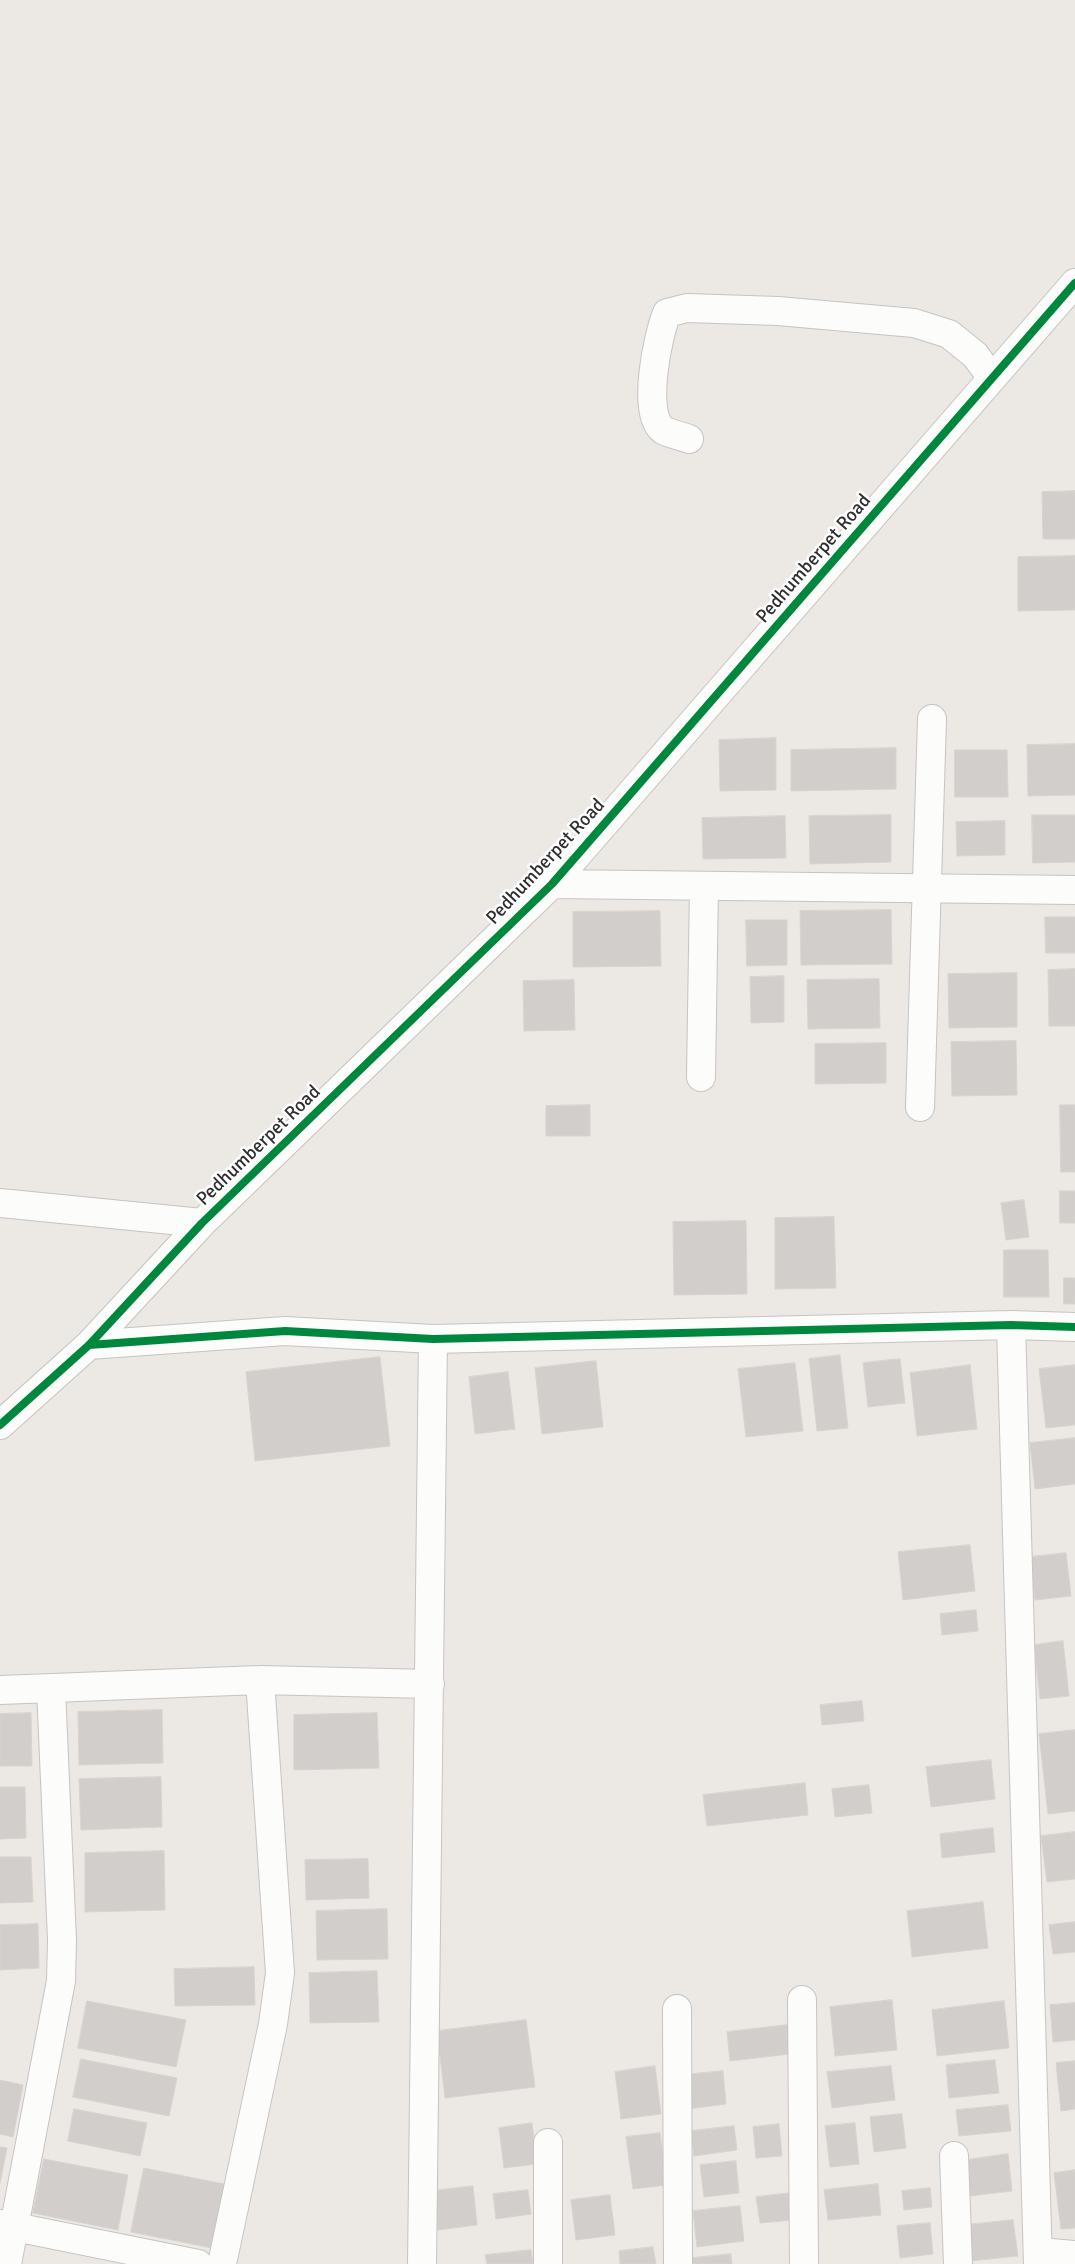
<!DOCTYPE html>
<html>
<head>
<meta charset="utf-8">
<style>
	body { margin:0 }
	canvas { display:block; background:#ece8e4 }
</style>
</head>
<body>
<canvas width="1075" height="2264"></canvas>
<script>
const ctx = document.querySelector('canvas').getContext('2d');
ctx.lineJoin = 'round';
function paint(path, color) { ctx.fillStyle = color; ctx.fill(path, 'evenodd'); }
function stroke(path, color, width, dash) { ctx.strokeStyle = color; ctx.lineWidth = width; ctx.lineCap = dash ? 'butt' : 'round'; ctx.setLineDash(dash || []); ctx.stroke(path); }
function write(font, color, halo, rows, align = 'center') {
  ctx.font = font + ' Signika,sans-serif'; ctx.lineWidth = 5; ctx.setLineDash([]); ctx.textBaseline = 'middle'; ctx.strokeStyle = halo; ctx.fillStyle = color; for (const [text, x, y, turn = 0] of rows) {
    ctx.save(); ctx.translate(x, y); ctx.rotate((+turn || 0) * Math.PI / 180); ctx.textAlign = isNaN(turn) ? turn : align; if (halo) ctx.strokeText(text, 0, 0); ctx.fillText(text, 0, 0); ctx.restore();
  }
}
const building = new Path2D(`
	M1075,491v48h-32l-1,-47z
	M1075,556v54l-57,1v-54z
	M776,738v52l-56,1 -1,-51z
	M1075,744v51l-47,1 -1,-51z
	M896,748v41l-105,2v-41z
	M955,750h52l1,47h-53z
	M891,815v47l-81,2 -1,-48z
	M1032,815h43v47l-42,1z
	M785,816l1,42 -83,1 -1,-41z
	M1005,821v34l-48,1 -1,-34z
	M891,910l1,54 -91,1 -1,-54z
	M660,911l1,55 -88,1v-55z
	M1045,917h30v36h-29z
	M746,920h41v45l-40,1z
	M1075,969v57h-26l-1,-56z
	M1017,973v54l-68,1 -1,-54z
	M784,976v46l-33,1 -1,-46z
	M879,979l1,49 -72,1 -1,-49z
	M574,980l1,50 -51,1 -1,-50z
	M1016,1041l1,54 -65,1 -1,-54z
	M886,1043v40l-71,1v-40z
	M590,1105v31h-44v-30z
	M1060,1105h15v67h-14z
	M1060,1191h15v32h-15z
	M1024,1200l5,37 -23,3 -5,-37z
	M834,1217l2,71 -61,1v-71z
	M746,1221l1,73 -73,1 -1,-73z
	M1004,1250h44l1,47h-45z
	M1064,1278h11v26h-11z
	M840,1355l8,73 -31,3 -8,-72z
	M380,1357l10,89 -135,15 -9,-89z
	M900,1359l5,44 -37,4 -5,-44z
	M596,1361l7,66 -61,7 -7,-66z
	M795,1363l8,68 -57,6 -8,-68z
	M970,1365l7,64 -60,7 -7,-63z
	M1075,1365v60l-29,3 -7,-59z
	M508,1372l7,57 -40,5 -6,-57z
	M1075,1438v46l-40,5 -5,-46z
	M970,1545l5,46 -72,9 -5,-48z
	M1066,1553l5,43 -36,4 -5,-43z
	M976,1610l2,21 -36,4 -2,-21z
	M1063,1641l6,55 -29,3 -6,-54z
	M862,1701l2,20 -42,4 -2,-20z
	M162,1710l1,53 -84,2 -1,-53z
	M31,1713l1,53h-32v-52z
	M377,1713l2,55 -85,2v-55z
	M1075,1730v81l-27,3 -9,-80z
	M991,1760l4,39 -64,8 -5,-40z
	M161,1777l1,50 -81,3 -2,-51z
	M805,1783l3,32 -101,11 -4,-31z
	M869,1785l3,28 -37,4 -3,-28z
	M0,1787h25l1,51 -26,1z
	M993,1828l2,24 -53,6 -2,-24z
	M1075,1832v47l-28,3 -6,-46z
	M164,1851l1,59 -80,2v-59z
	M0,1857h31l2,45 -33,1z
	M368,1859l1,39 -63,2 -1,-40z
	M983,1902l5,46 -76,9 -5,-46z
	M387,1909l1,50 -71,1 -1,-49z
	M1075,1922v30l-22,2 -4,-29z
	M38,1924l1,44 -39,2v-45z
	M254,1967l1,38 -80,1 -1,-37z
	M377,1971l2,51 -69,1 -1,-50z
	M892,2000l5,50 -62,6 -5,-49z
	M87,2001l99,19 -10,47 -98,-19z
	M1004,2001l5,47 -72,8 -5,-46z
	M1075,2003v37l-22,2 -3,-37z
	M526,2020l9,67 -90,11 -8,-67z
	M787,2025l3,29 -60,7 -3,-29z
	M81,2059l96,19 -8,38 -96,-19z
	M995,2060l4,33 -50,5 -3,-33z
	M1075,2061v48l-14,2 -5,-48z
	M655,2066l6,48 -40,5 -6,-47z
	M891,2066l4,34 -63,8 -5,-36z
	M723,2071l3,33 -38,5 -4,-34z
	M0,2080l23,5 -10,52 -13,-3z
	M1008,2105l3,26 -52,5 -3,-26z
	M74,2109l73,14 -7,33 -72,-15z
	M902,2114l4,34 -32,4 -4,-35z
	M532,2123l5,41 -33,4 -5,-40z
	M855,2123l4,41 -29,3 -5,-41z
	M779,2124l3,32 -26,2 -3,-31z
	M734,2126l3,24 -43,6 -3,-25z
	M660,2133l7,52 -34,4 -7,-52z
	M0,2147l7,1 -7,35z
	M1008,2154l4,37 -42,5 -4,-36z
	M44,2159l84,16 -10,55 -85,-17z
	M736,2161l3,32 -35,4 -4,-32z
	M144,2168l80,16 -12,64 -81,-16z
	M1075,2170v58l-14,1 -7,-56z
	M878,2184l3,31 -53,5 -4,-30z
	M473,2186l4,39 -39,5 -5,-39z
	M930,2188l2,19 -28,3 -2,-19z
	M528,2190l3,24 -35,5 -3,-25z
	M791,2193l3,27 -34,3 -4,-26z
	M610,2195l5,40 -39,5 -5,-40z
	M740,2206l4,35 -47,6 -4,-36z
	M1013,2220l5,36 -48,5 -4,-36z
	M930,2223l3,31 -33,4 -3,-32z
	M653,2247l3,17h-36l-1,-13z
	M531,2250l2,14h-46l-2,-9z
	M731,2254l1,10h-48v-5z`);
paint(building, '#d1cecb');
stroke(building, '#d7d4d0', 1);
const minor = new Path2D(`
	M689,439c-7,-3 -19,-5 -26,-9 -22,-16 -5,-96 4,-117l20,-5 91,3 136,12 35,11 26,21 17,23
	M552,884l523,6
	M701,1077l3,-191
	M920,1107l12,-388
	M0,1203l202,20
	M1011,1325l27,939
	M89,1345l196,-14 148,8 578,-14 64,2
	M0,1425l89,-80 113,-122 350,-339 523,-601
	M0,1690l260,-10 170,4
	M802,2000l2,264
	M677,2009l1,255
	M548,2143v121
	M954,2156l4,108
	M0,2224l198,40
	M1039,2252l36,3
	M7,2264l54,-283 1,-41 -11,-251
	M222,2264l51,-240 7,-51 -20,-293
	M422,2264l11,-925`);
stroke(minor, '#c5c4c5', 30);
stroke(minor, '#fcfcfb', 28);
stroke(new Path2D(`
	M89,1345l196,-14 148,8 578,-14 64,2
	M0,1425l89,-80 113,-122 350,-339 523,-601`), '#00873e', 8);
write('19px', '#2e2e2e', '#fff', [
	["Pedhumberpet Road",814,559,-49],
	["Pedhumberpet Road",546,862,-47],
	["Pedhumberpet Road",259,1146,-44]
]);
</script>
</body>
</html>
